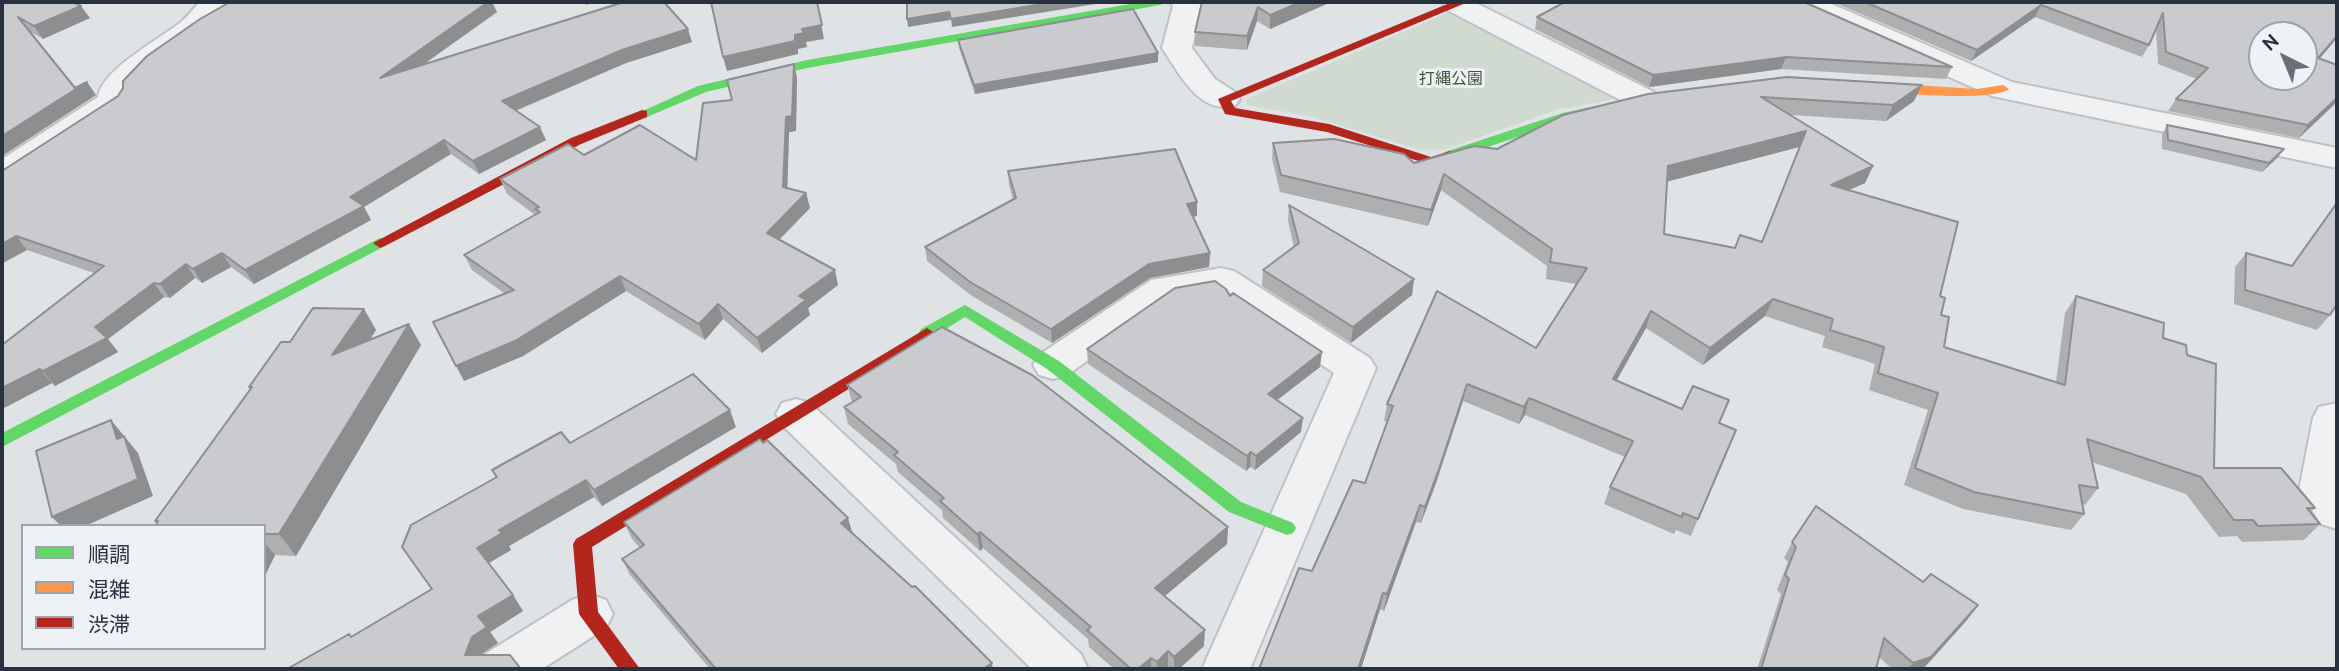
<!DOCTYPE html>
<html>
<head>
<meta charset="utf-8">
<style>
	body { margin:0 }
	#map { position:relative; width:2339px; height:671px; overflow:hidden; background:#e0e3e6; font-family:Ubuntu,"Noto Sans JP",sans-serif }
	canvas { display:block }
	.frame { position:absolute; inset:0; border:4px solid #28313f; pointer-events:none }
	.legend { position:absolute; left:21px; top:524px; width:245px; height:126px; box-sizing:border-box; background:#eef1f5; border:2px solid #9fa4ac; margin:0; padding:9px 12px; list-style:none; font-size:21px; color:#28313f }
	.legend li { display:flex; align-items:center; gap:14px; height:35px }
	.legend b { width:35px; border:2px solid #9fa4ac }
	.north { position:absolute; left:2248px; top:21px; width:70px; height:70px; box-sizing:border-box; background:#eef1f5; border:2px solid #9fa4ac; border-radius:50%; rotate:317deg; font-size:19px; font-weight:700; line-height:28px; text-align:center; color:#28313f }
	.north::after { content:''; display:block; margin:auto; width:24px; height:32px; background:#686f79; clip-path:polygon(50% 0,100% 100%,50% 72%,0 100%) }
</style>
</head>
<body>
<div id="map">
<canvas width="2339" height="671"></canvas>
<div class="frame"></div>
<ul class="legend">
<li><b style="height:9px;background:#63d668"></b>順調</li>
<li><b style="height:9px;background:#ff974d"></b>混雑</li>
<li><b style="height:9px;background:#b3261e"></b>渋滞</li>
</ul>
<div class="north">N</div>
</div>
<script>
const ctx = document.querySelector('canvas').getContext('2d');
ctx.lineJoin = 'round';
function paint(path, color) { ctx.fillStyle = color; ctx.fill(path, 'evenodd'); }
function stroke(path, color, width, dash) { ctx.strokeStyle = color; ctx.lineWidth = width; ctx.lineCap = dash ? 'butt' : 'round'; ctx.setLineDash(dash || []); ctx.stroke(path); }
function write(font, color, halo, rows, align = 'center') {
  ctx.font = font + ' Ubuntu,"Noto Sans JP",sans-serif'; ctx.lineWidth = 6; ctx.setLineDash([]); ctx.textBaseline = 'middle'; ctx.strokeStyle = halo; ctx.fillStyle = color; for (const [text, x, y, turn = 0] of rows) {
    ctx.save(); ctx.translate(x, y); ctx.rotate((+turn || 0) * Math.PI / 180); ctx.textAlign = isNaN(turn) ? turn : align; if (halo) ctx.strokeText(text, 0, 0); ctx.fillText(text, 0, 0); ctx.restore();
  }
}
paint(new Path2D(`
	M1452,11l161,79 -3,10 -54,10 -110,39 -26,1 -111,-34 -62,-11 -1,-6z`), '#d1dad1');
const street = new Path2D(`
	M200,2h29l-26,31 -49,34 -25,27 1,6 -5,7 -111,74 -12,3v-25l96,-62c3,-27 63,-59 83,-75 7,-6 13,-14 19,-20z
	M1170,2h29l2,3 -9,43 23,31 20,13 5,7 -5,7c-36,9 -56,-33 -73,-58l11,-42z
	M1444,2h30l180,90 5,7 -5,7 -11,2 -11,-2 -185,-96 -4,-6z
	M1790,2h37l185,80 325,66v20l-345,-72 -198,-88z
	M1221,268l13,3 136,87 6,10 -126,301h-48l132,-296 -119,-80 -41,7 -107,75 -14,4 -14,-4 -6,-10 6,-10 112,-75z
	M796,399l14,4 271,251 7,15h-56l-250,-244 -6,-11 6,-11z
	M2337,403v126l-16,-5 -22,-34 14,-72 6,-11z
	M589,594l17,6 7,14 -7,14 -64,41h-64l7,-15 87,-54z`);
stroke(street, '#bfc1c4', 4);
paint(street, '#f0f1f2');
paint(new Path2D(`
	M1142,2h24l-6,3 -353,63 -101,24 -59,25 -5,1 -6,-4 62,-28 109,-26z
	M1600,105l6,4 -1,3 -34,7 -116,39h-10l-2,-3 2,-3 118,-39z
	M380,238l5,2 2,3 -2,3 -383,201v-14z
	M965,305l94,56 182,141 52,21 3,5 -3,5 -6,2 -58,-23 -182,-143 -82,-52 -32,20h-12l-2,-4 2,-4z`), '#63d668');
paint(new Path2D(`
	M579,2h14l-6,3z
	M1868,82l109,7 26,-4 6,4c-16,13 -122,5 -145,0v-6z`), '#ff974d');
paint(new Path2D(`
	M1452,2h16l-237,99 4,7 94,16 102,33 19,-6 7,4 -2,3 -24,7 -104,-33 -102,-18 -7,-15z
	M642,110l5,1v6l-66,27 -196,102 -5,2 -7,-5 198,-105z
	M927,328l8,5 -2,4 -341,210 6,65 42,57h-21l-40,-55 -6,-70 3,-5z`), '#b3261e');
paint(new Path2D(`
	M2,2l88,16 -47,21 -14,-8 46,57 21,7 -94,61z
	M230,2h262l5,10 -73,52 268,-22 -66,21 -110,48 30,29 -67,34 -28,-20 -87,53 7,13 -117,64 -23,-17 -29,16 -7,-5 -25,20 -6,-1 -56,42 10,13 -63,34 -3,-3 -50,26 92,-136 -67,-23 -23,13 1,-94 113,-73z
	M1202,2h129l-61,27 -13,-8 -10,29 -52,-4v-14z
	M1833,2h504v36l-17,20 17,44 -38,36 -131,-27 8,-12 21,-20 -39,-15 -2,-36 -7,17 -7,12 -107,-40 -64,44z
	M1537,17l415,50 -6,12 -165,-10 -132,18 -114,-58z
	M958,40l200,13v9l-183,32 -16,-46z
	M794,64l3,14 -1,53 -7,1 -2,56 19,5 4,15 -31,32 59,45 -30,23 2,7 -48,38 -39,-34 -18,21 -79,-49 -103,65 -59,25 40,-88 -32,-23 -8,-15 71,-40 -28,-21 -7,-15 84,-24 112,5 36,-60z
	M1648,94l266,7 -28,20 -95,-6 82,51 -8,17 -16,7 91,106 4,51 112,35 9,-69 11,-17 87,42 24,17 27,113 101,40 -4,4 9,12 -16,16 -62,2 -5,-6 -18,1 -33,-43 -94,-32 6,26 -13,17 -3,-1 2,10 -13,16 -108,-21 -59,-24 24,-75 -59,-20 6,-26 -53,-17 3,-11 -60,-20 -62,49 -57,-37 -30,52 66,29 37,14 -21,96 -7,17 -15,-6 -2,4 -70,-30 6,-17 15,-30 -100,-42 -6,9 -56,-23 -27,82 -15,40 -5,-1 -32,89 -4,-2 -19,60h-102l53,-98 53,-88 23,-61 -4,-1 3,-17 149,-56 40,-64 -30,-5 1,-13 -106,-76 -13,36 -148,-34 -8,-33 1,-16 141,20 83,-14zM1799,147l-38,95 -26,6 -71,-14 3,-53z
	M2167,125l110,33 -15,14 -100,-23v-15z
	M1008,171l189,31v14l-4,1 17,36 -1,14 -59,11 -98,65 -80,-47 -45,-35 -2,-14 88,-47 -4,-15z
	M2337,201v103l-7,11 -13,15 -83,-26 1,-37 11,-14 45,13z
	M1289,205l125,74 -2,16 -61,48 -89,-57 1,-16 31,-23 -6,-26z
	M1230,296l90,71 -43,33 24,32 -46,38 -5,-3 -4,4 -158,-107 -1,-15z
	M364,309l12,21 -6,10 51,5 -125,211 -21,-1 -11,23v-52l-107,-3 -2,-2 95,-132 -1,-2 41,-45z
	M847,385l381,142 -1,17 -62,52 39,50 -25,23h-9l-2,-2 -2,2h-52l-25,-22 -1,-8 -105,-91 -3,3 -37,-33 -1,-8 -44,-38 -2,-8 -48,-40 -4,-17 8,-5z
	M736,427l-134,79 -8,-9 -85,49 2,4 -22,13 24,32 10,16 -33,21 8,11 -15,10 -1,2 -130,-18 79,-48 65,-111 -4,-8 78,-27z
	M624,522l228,11 141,136h-283l-80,-94 -8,-16 18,-11 -8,-9z
	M1792,542l131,40 55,23 -11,15 -44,49h-31l-13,-12 -3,12h-119l24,-75 -4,-4 11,-28 -4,-4z`), '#adafb1');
paint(new Path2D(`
	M488,2h4l5,10 -111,79 -6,-13z
	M817,2l7,37 -18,3 1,5 -9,2v5l-71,17 -4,-14 72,-22 7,-6z
	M1055,2h53l-156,25 -1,-8z
	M1301,2h30l-61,27v-14z
	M2041,5l-6,12 -64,44 6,-11z
	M81,6l9,12 -47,21 -9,-13z
	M1258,7l-1,14 -10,29v-14z
	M949,12l1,8 -42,7 -1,-8z
	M688,29l4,13 -66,21 -119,51 -5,-13 120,-51z
	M2337,36v2l-27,32 8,-12z
	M1158,53v9l-183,32 -1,-9z
	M1786,57l-5,12 -132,18 4,-12z
	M794,64l3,14 -1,53 -7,1 -2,70 -4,-15 3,-70z
	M87,82l9,13 -94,61v-20z
	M1922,85l-8,16 -28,20 7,-16z
	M2337,98v4l-38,36 9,-13z
	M540,127l6,13 -67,34 -6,-13z
	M1806,131l-7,16 -137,36 6,-17z
	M444,140l7,14 -87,53 7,13 -117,64 -9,-14 105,-73z
	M2284,149l-7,9 -15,14 7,-9z
	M1873,166l-8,17 -41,18 7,-16z
	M1444,174l-3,16 -13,36 3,-16z
	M806,193l4,15 -39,40 -4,-15z
	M1197,202v14l-11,2 1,-14z
	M16,236l11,14 -25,13v-19z
	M222,253l9,14 -29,16 -9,-14z
	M1210,253l-1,14 -59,11 -98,65 -1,-14 98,-65z
	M186,264l9,14 -25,20 -10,-14z
	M835,270l3,15 -30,23 2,7 -48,38 -5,-15 42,-42z
	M620,276l6,15 -103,65 -59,25 -8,-15z
	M1414,279l-2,16 -61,48 2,-16z
	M154,283l10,14 -56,42 10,13 -63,34 -12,-15 52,-44z
	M1773,299l-8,17 -62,49 7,-17z
	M718,304l5,15 -18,21 -6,-16z
	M364,309l12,21 -30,46 -14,-21z
	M1651,311l-5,17 -38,68 5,-17z
	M409,324l12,21 -125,211 -17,-22z
	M1322,352l-2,15 -53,41 1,-14z
	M40,369l12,14 -50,26v-21z
	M1467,384l-4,17 -27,82 -15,40 4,-16z
	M1529,398l-4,17 -6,9 5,-17z
	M730,410l6,17 -134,79 -8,-16z
	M1303,418l-2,14 -46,38 1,-14z
	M111,420l27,33 15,43 -68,30h-24l-9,-9 65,-78z
	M1251,452l-1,15 -4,4 1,-15z
	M586,480l8,17 -85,49 2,4 -24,14 -10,-16 22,-18z
	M1420,505l-4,17 -32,89 3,-17z
	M848,518l5,17 -12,-12z
	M1228,527l-1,17 -72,60v-16z
	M980,532l3,16 -3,3 -3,-17z
	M264,542l11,13 -11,23z
	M1383,593l-3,16 -19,60h-3z
	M513,595l10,16 -33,21 8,11 -15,10 -6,16 -12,-14 13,-39z
	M1978,605l-11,15 -44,49h-15l5,-6z
	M1205,630l-1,16 -25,23h-5v-12z
	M1168,651v16l-2,2h-9v-7z
	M1151,658v11h-13z
	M992,663l1,6h-10z`), '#8d8e90');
const building = new Path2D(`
	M2,2h71l8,4 -47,20 -16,-9 57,71 12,-6 -85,54z
	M230,2h258l-108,76 244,-76h40l24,27 -66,21 -120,51 38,26 -67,34 -29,-21 -94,57 14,9 -119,64 -23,-17 -29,16 -7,-5 -26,20 -6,-1 -59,44 12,11 -64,33 -3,-2 -38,19v-43l102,-79 -88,-30 -14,8v-74l3,-1 113,-73 5,-8v-7l24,-25 53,-37z
	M711,2h106l5,23 -20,4 2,4 -9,2v6l-72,16z
	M907,2h148l-104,17 -2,-7 -42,7z
	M1202,2h99l-31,13 -12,-8 -11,29 -52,-4z
	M1565,2h239l148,65 -166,-10 -133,18 -116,-58z
	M1865,2h472v34l-19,22 19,7v33l-29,27 -132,-26 32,-31 -42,-16 -3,-39 -14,32 -108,-40 -64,45zM2262,35h42v42h-42z
	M1133,9l25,44 -184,32 -16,-45z
	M794,64l-2,52 -6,1 -3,70 23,6 -39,40 68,37 -36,26 7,4 -49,38 -39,-34 -19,20 -79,-48 -105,65 -59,25 -23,-44 81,-32 -50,-35 76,-43 -5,-3 4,-2 -39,-28 68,-35 16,11 56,-30 56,35 7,-57 29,-3 -5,-20z
	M1787,77l135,8 -29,20 -132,-8 112,69 -42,19 127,37 -18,74 5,2 -4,17 8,2 -5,30 121,38 11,-89 88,27 -1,15 23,7 1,10 29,9 -2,104h67l34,40h-8l13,16 -62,2 -5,-6h-19l-33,-43 -114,-38 11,49 -19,-3 5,29 -110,-22 -59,-24 23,-75 -60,-20 6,-26 -54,-17 3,-11 -60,-20 -63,49 -59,-37 -38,68 69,30 11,-23 36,14 -10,23 17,7 -38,89 -15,-6 -1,4 -72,-30 23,-46 -104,-43 -5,9 -57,-23 -27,82 -15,41 -5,-2 -33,89 -4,-1 -25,76h-99l40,-101 13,3 41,-91 12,3 28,-77 -6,-2 50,-113 99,57 51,-80 -37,-6 2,-13 -108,-75 -13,36 -150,-35 -8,-32 61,-4 70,15 10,9 60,-17 23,3 66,-34 85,-21zM1806,131l-44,111 -22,-7 -5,13 -71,-14 4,-68z
	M2167,125l117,24 -15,14 -101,-23z
	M1175,149l22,53 -10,2 23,49 -61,11 -98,65 -81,-47 -45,-35 91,-49 -8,-27z
	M2337,203v101l-7,11 -85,-25 1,-37 46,13z
	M1289,205l125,74 -61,48 -90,-57 36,-27z
	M1215,281l11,8 4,7 3,-3 89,59 -54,42 35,24 -47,38 -5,-4 -4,4 -160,-107 88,-61z
	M313,308l51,1 -32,46 77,-31 -130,210h-15v-8h-109l3,-5h-3l97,-134h-3l32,-45h9z
	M942,327l90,48 196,152 -73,61 50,42 -31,27 -6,-6 -11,11 -6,-4 -13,11h-7l-44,-39 4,-3 -111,-95 -3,2 -37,-33 4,-3 -50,-43 4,-3 -54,-45 17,-10 -14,-12z
	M693,374l37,36 -136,80 -8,-10 -87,50 3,3 -25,15 36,47 -35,21 9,11 -15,10 -7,18h45l11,14h-234l62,-35 2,3 81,-48 -30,-42 9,-22 86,-48 -5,-7 69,-38 9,11z
	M111,420l6,19 7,-3 14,43 -86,38 -16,-66z
	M760,439l3,4 4,-3 81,78 -7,5 71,64 3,-1 77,77 -9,6h-267l-94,-110 22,-14 -20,-23z
	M1816,506l107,76 8,-8 47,31 -47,52 -18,6 -29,-25 -8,31h-115l28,-90 -4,-4 11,-28 -4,-5z`);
paint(building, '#c9cbce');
stroke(building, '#8d8e90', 2);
write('16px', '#3e5a35', '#eef1f5', [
	["打縄公園",1451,79]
]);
</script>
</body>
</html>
